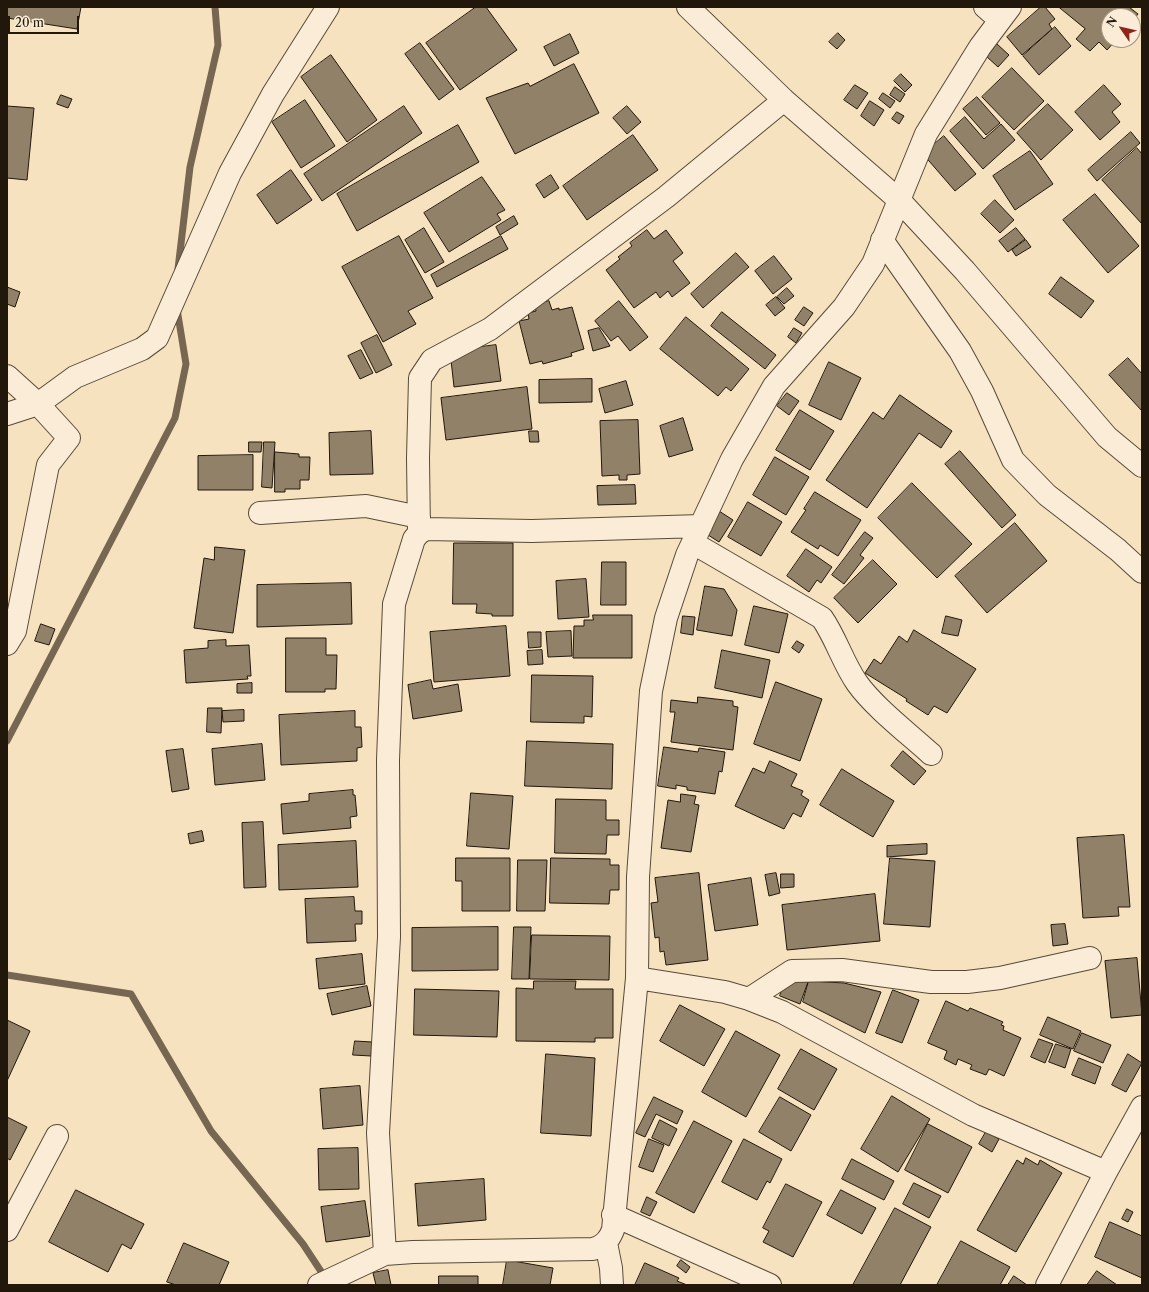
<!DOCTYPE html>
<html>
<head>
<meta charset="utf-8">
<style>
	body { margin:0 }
	#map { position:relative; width:1149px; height:1292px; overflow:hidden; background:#f7e2c0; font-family:"Libre Caslon Text",serif }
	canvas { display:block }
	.frame { position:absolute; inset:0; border:8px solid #22170b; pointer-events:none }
	.north { position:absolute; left:1101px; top:8px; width:40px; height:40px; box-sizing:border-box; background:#faecd6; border:1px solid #a49785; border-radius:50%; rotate:304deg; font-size:11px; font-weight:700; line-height:16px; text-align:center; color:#22170b }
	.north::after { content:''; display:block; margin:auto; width:14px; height:18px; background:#8f2418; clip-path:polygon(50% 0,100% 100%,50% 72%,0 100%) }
	.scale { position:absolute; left:8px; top:16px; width:71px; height:18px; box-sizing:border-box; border:2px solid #22170b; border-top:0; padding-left:5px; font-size:12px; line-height:14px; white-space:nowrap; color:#22170b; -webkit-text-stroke:3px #faecd6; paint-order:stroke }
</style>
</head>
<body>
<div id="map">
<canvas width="1149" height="1292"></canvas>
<div class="frame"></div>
<div class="north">N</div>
<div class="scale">20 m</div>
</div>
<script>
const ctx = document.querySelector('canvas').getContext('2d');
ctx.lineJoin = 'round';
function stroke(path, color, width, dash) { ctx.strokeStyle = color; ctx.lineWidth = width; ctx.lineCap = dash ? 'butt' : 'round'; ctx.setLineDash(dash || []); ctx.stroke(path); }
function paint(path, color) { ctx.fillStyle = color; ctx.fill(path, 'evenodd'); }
stroke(new Path2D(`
	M178,269l12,-102 28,-122 -3,-38
	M7,741l168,-323 11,-54 -9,-55
	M7,975l124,19 80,137 92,113 23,35`), '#776752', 7);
const building = new Path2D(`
	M7,7h74l-4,22 -70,-11z
	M476,7h10l31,43 -57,40 -34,-47z
	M1041,7h4l10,12 -6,5 3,5 -30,26 -15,-18z
	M1059,7h70l9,7 -5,6v-4h-24v24h7l-9,10 -8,-8 -9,9 -14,-12 9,-10z
	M1055,27l16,19 -32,29 -16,-19z
	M838,33l7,7 -8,9 -8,-7z
	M570,34l9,19 -25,13 -10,-19z
	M420,43l34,46 -15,11 -34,-46z
	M997,44l12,11 -11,12 -12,-11z
	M331,55l46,65 -30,22 -46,-65z
	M574,64l25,49 -84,41 -29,-56 42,-15 2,3z
	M1012,68l32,33 -30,29 -32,-33z
	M901,74l11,11 -7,7 -11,-11z
	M855,85l13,8 -11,16 -13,-9z
	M1104,85l17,19 -9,8 8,10 -20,18 -25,-28z
	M895,87l10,7 -5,8 -10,-7z
	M883,93l12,8 -5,7 -11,-9z
	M61,95l11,4 -4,9 -11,-4z
	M977,97l23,26 -14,12 -23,-26z
	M305,100l30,46 -34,22 -29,-46z
	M870,101l14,9 -10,16 -13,-10z
	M1048,104l25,26 -32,30 -24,-27z
	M7,106l27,2 -7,72 -20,-2z
	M404,106l18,27 -100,68 -18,-27z
	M627,106l14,16 -14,12 -14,-16z
	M897,112l7,4 -5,8 -7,-5z
	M965,117l19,22 17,-15 14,16 -32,29 -33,-38z
	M458,125l21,37 -122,69 -20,-37z
	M1131,132l9,11 -43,38 -9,-11z
	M633,135l25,35 -71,50 -24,-34z
	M944,136l32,38 -21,17 -32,-37z
	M1137,148l5,6v70l-40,-44z
	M1030,151l23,33 -38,26 -22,-34z
	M291,170l21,30 -35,24 -20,-29z
	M551,175l8,13 -15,10 -8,-13z
	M482,177l23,33 -8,4 4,6 -52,32 -25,-39z
	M1095,194l44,52 -31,27 -45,-53z
	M995,200l19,20 -14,13 -19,-19z
	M514,216l4,8 -18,11 -4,-8z
	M424,228l20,34 -19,11 -20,-33z
	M1016,228l9,11 -17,13 -9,-11z
	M647,230l7,9 12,-9 17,23 -10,8 17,22 -18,14 -4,-6 -8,7 -4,-6 -22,16 -28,-38 14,-11 -2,-2 14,-11 -2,-3z
	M399,236l34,62 -25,13 8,13 -33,18 -41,-75z
	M501,236l7,13 -71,38 -6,-12z
	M1026,240l5,7 -15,9 -4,-6z
	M736,253l13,14 -46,41 -12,-14z
	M774,256l18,23 -19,15 -18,-23z
	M1061,277l33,24 -13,17 -32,-24z
	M7,287l13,5 -5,15 -8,-3z
	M787,288l7,8 -10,8 -7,-7z
	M776,297l9,11 -10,8 -9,-11z
	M549,301l3,9 7,-2v2l13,-3 12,42 -13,4 1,3 -29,8 -1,-3 -12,3 -11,-43 10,-2 -1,-6 8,-2 -1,-6z
	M619,301l29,36 -18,14 -12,-15 -7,5 -16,-20z
	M804,307l9,6 -9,13 -9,-6z
	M722,312l54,43 -11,14 -54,-43z
	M686,317l63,52 -18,22 -5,-4 -8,9 -58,-47z
	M599,328l11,18 -17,5 -5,-20z
	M794,328l8,5 -6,10 -8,-6z
	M377,335l15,30 -16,8 -15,-30z
	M496,345l5,36 -47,6 -4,-36z
	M361,350l12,23 -13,6 -12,-23z
	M1128,358l14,16v37l-33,-36z
	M829,362l32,16 -20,42 -32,-15z
	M592,379v23l-53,1v-23z
	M626,381l7,24 -28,8 -6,-24z
	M527,387l5,42 -86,11 -5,-42z
	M787,393l12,8 -10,14 -12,-9z
	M900,395l52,36 -11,17 -22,-15 -52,75 -41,-28 47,-68 10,7z
	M800,410l34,21 -24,39 -34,-20z
	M683,418l10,32 -24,7 -9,-31z
	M638,420l2,54 -13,1v5h-8v-5l-17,1 -2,-55z
	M371,431l2,43 -43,1 -1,-42z
	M529,431h9l1,11h-9z
	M249,442h13l-1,10h-12z
	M264,442h11l-3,46 -10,-1z
	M960,451l56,64 -14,13 -57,-64z
	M275,452l24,2v3h11l-1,23h-9v9h-15v3h-10z
	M253,455v35h-55v-34z
	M775,457l34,20 -23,38 -33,-20z
	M912,483l60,61 -35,34 -59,-60z
	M635,485l1,19 -38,1 -1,-19z
	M815,492l46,28 -23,36 -18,-11 -2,4 -27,-17 15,-22 -2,-1z
	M748,502l34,20 -21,34 -33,-19z
	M719,511l14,9 -14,22 -14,-9z
	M1015,523l32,38 -60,52 -32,-37z
	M865,532l8,6 -13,17 4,3 -20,26 -12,-9z
	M454,543h59v73h-21v-2l-16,-1 1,-9h-24z
	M215,547l30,3 -12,83 -39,-5 10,-70 10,2z
	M806,549l26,18 -11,16 -4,-3 -8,12 -22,-16z
	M873,560l24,24 -39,39 -24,-25z
	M602,562h24v43h-25z
	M586,579l3,38 -31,2 -2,-38z
	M351,583l1,41 -95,3v-42z
	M705,586l19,3 13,21 -5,26 -35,-6z
	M754,606l34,8 -9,39 -34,-8z
	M593,615h39v43h-59l1,-32h10v-6h9z
	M683,616l12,1 -2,18 -12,-2z
	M946,616l16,4 -4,16 -16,-3z
	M41,624l14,5 -6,16 -14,-4z
	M506,626l4,50 -76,6 -4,-50z
	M914,630l62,39 -29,44 -13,-7 -6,9 -22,-14 1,-2 -42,-26 9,-14 7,5 18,-28 8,6z
	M571,631l1,25 -24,1 -2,-25z
	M528,632h13v15l-12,1z
	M286,638h40v17h11l-1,34h-11v3h-39z
	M226,640v6l23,-1 2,31h-4l1,3 -62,4 -2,-33 24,-2v-7z
	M797,641l7,4 -5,8 -7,-5z
	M542,650l1,14 -15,1 -1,-14z
	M722,650l48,10 -8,38 -47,-10z
	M532,675l61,1 -1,41 -8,-1v7l-53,-1z
	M431,680l2,9 25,-5 4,27 -49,8 -5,-34z
	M776,682l46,17 -22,62 -46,-17z
	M252,683v10h-15v-9z
	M698,697l35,4v5l5,1 -5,43 -62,-8 4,-30h-5l1,-12 26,3z
	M208,708h14l-1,25 -14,-1z
	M244,710v11l-21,1 -1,-11z
	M355,711v16h6l1,20 -5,1v13l-76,4 -2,-50z
	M527,741l86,3 -1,45 -87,-3z
	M262,744l3,36 -50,5 -3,-36z
	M664,747l34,5 1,-4 26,4 -3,20 -3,-1 -4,23 -28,-4v-3l-11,-2v4l-18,-3z
	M183,749l6,40 -17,3 -6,-41z
	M903,751l23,20 -12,14 -23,-19z
	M770,761l27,13 -6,12 12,5 -2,4 8,5 -8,17 -8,-4 -9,16 -49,-23 18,-38 11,5z
	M842,769l52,32 -21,36 -53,-32z
	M353,790v5h2l2,21 -7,1 1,11 -68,6 -2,-30 28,-3v-7z
	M471,793l42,3 -4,53 -42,-3z
	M681,794l15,2 -2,8 5,1 -8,47 -30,-4 7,-48 12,2z
	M556,799l50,1v20h13v15h-12l-1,19 -51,-1z
	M263,822l3,65 -22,1 -2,-65z
	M202,831l2,10 -14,3 -2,-10z
	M1124,835l6,72h-12l1,9 -36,2 -6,-80z
	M356,841l2,46 -79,3 -1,-45z
	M927,844v10l-40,3v-11z
	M456,858h54v53h-48v-30h-6z
	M551,858l59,1v6h9v25h-9l-1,14 -59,-1z
	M890,858l45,3 -5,66 -46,-3z
	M518,860h29l-2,51h-28z
	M699,873l9,87 -42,5 -2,-14 -4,1 -1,-15 -4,1 -4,-35 7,-1 -3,-24z
	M776,873l4,20 -11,3 -4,-21z
	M781,874h13v13l-13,1z
	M751,878l7,47 -43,6 -7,-46z
	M875,894l5,47 -93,9 -5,-45z
	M354,897l1,14h7v13h-7l1,17 -49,2 -2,-44z
	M1065,924l3,20 -15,2 -2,-21z
	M498,927v43l-86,1v-43z
	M514,927h17l-2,52h-17z
	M532,935l78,1 -1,44 -79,-1z
	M362,954l3,30 -46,5 -3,-30z
	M1137,958l5,57 -31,3 -6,-57z
	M787,975l21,7 -8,22 -20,-8z
	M534,981h42l-1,8h38v49h-18v4l-79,-1v-53l17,1z
	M809,981l35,2 37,9 -16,41 -62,-31z
	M367,986l4,20 -39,9 -5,-21z
	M415,989l84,2 -2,46 -83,-2z
	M893,990l26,10 -17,43 -26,-10z
	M946,1001l22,10 2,-3 33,14 -2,3 3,1 -1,4 18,8 -17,38 -15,-7 -3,6 -16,-6 2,-4 -14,-6 -2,6 -12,-6 3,-8 -19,-8z
	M680,1005l45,24 -21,37 -44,-25z
	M1048,1017l33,14 -8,18 -33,-14z
	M7,1020l23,11 -23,50z
	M736,1031l44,24 -34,62 -44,-25z
	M1082,1033l29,12 -8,18 -29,-12z
	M1039,1039l14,5 -8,19 -14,-6z
	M355,1041l17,1 -1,14 -18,-1z
	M1056,1044l15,5 -6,19 -16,-6z
	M801,1049l36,20 -23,41 -36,-21z
	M546,1054l49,4 -4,78 -50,-3z
	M1128,1054l14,9 -16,29 -14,-7z
	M1079,1058l22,9 -6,17 -23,-9z
	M360,1086l3,39 -40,4 -3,-40z
	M892,1096l38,23 -32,53 -37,-23z
	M654,1097l29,14 -6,13 -21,-10 -11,23 -9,-4z
	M780,1097l31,18 -20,36 -32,-19z
	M7,1117l20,10 -17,33 -3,-2z
	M660,1120l17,9 -8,17 -17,-8z
	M694,1121l38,20 -38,72 -38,-20z
	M928,1124l44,23 -24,46 -43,-23z
	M986,1132l13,7 -7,13 -13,-8z
	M649,1139l15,6 -11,27 -14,-5z
	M744,1139l38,20 -12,24 -3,-2 -10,19 -35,-18z
	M358,1148l1,41 -40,1 -1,-41z
	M1026,1158l12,7 2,-5 22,13 -46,79 -39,-22 40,-70 6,4z
	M852,1159l42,22 -10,19 -42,-21z
	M484,1179l2,41 -68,6 -3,-42z
	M914,1183l27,13 -12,22 -26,-14z
	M786,1184l36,18 -29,55 -30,-15 6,-11 -6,-3z
	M76,1190l68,34 -13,25 -9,-5 -14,28 -59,-30z
	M841,1190l35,18 -14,26 -35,-19z
	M647,1197l10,5 -7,14 -9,-4z
	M365,1201l5,35 -44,6 -5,-35z
	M895,1208l36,19 -31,58h-47z
	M1127,1209l6,3 -5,10 -6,-3z
	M1110,1222l32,14v42l-47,-21z
	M961,1241l49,26 -10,18h-63z
	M184,1243l45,19 -10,23h-43l-9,-3z
	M507,1260l46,8 -3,17h-47z
	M681,1260l9,7 -4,6 -9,-7z
	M645,1263l34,15 -2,3 10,4h-52z
	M388,1270l3,15h-15l-3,-12z
	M1097,1271l20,14h-30z
	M439,1276h39v9h-39z
	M1014,1276l13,9h-19z`);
paint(building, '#918169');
stroke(building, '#22170b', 1);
const minor = new Path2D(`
	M688,7l96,93 115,100 66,71 142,166 35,29
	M985,7l15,13
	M882,240l78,111 22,40 31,69 34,35 71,55 24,22
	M7,376l31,28 31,34 -21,27 -33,166 -8,13
	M7,414l31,-10 37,-27 67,-28 15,-11 73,-165 43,-79 55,-87
	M260,513l106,-7 53,11
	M419,533l-1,-75 2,-80 12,-18 58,-31 176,-132 118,-97
	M693,543l129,75c14,20 21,45 35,65 17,24 52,51 74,71
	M637,978l88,14 24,7 33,13 191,103 133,57
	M749,999l43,-28 50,-1 89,12h36l33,-4 90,-20
	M613,1215l157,70
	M7,1230l50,-94
	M606,1243l5,25 1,17
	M385,1254l-7,-121 11,-196 -1,-177 6,-156 20,-65 5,-6 7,-4 106,2 169,-5
	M319,1285l66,-31 28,-2 180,-3c11,-3 16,-9 20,-19l24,-252 1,-101 13,-186 15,-73 21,-63 45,-96 42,-73 70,-79 29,-43 53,-130 54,-87 30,-40
	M1047,1285l59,-113 36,-65`);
stroke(minor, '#574a38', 24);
stroke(minor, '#faecd6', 22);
</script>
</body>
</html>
